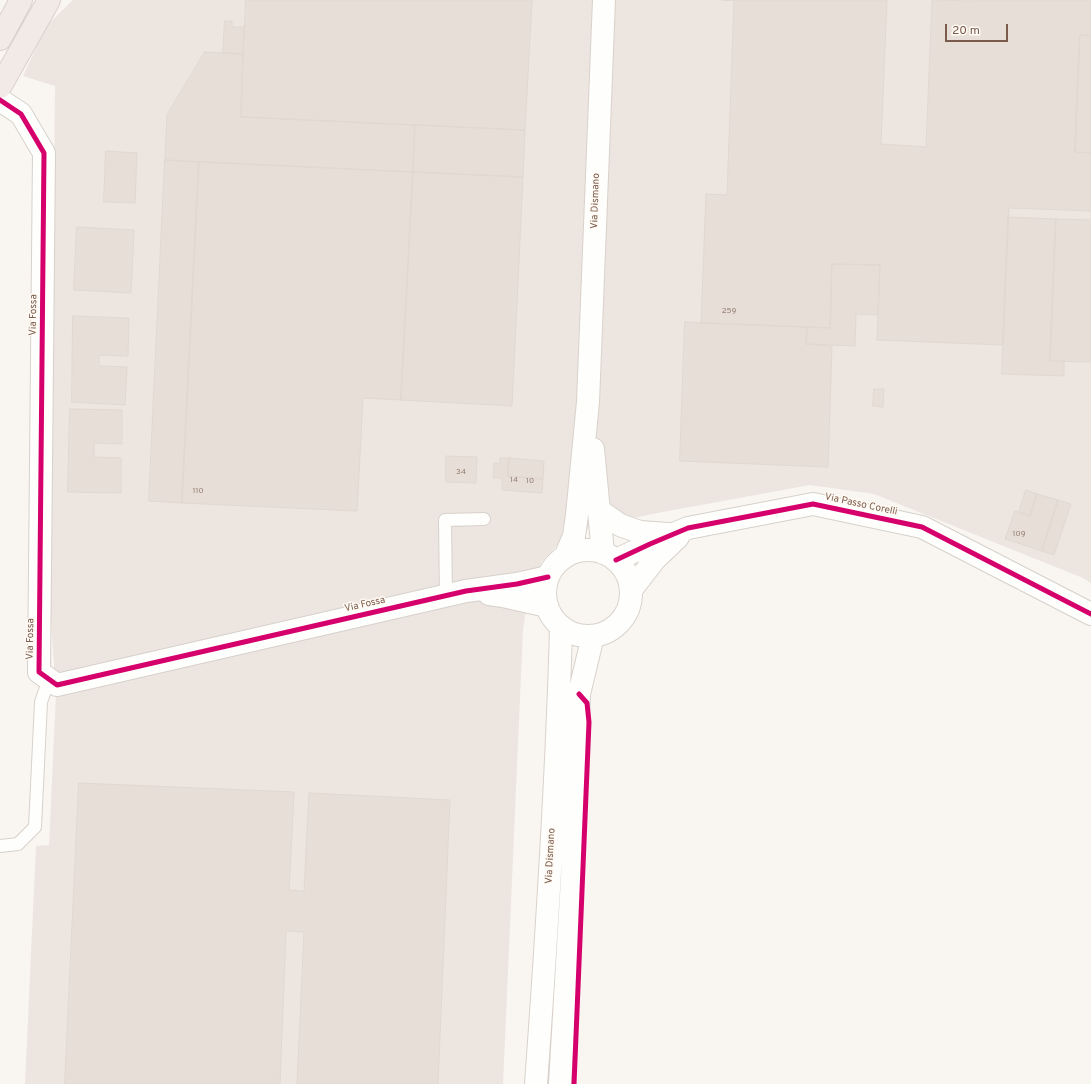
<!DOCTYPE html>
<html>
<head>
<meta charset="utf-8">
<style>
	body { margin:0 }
	#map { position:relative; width:1091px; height:1084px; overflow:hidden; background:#f9f5f0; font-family:Overpass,sans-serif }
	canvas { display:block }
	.scale { position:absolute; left:945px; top:24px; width:63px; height:18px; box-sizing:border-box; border:2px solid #7a5c4d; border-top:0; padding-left:5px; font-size:12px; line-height:14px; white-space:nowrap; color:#7a5c4d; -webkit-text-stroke:3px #fffaf3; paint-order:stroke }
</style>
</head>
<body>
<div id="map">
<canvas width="1091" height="1084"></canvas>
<div class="scale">20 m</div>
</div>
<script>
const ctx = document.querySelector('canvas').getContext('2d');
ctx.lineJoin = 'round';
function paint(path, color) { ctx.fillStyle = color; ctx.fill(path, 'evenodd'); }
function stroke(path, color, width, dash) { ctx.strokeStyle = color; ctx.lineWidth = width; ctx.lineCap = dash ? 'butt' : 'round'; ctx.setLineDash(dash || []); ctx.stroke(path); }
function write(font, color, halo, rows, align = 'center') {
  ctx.font = font + ' Overpass,sans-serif'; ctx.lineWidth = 3; ctx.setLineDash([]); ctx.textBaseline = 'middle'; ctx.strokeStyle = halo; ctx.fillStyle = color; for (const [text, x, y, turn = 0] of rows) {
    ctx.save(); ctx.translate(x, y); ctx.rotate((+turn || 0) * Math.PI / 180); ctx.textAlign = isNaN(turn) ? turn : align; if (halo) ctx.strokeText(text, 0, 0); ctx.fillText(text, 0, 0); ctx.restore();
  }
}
paint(new Path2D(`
	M73,0h1018v583l-8,-5 -209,-84 -64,-9 -158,29 -60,13 -29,12 -21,22 -13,28 -6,41 -20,454h-478l11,-238 13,-1 7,-151 -6,-88 5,-520 -32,-10 24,-51z`), '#ede5e0');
const building = new Path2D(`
	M246,0h286l-7,130 -284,-13z
	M722,0h165l-6,144 45,3 6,-147 40,1v-1h119v35h-11l-5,117 16,1v58l-82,-3 -6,137 -126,-5 3,-75 -48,-1 -2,64 -129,-5 5,-129 21,1 7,-194z
	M225,21h7v6h12l-1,27 -20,-1z
	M1080,35h11v118l-16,-1z
	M205,52l38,2 -2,63 174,8 -2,47 -248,-12 2,-45z
	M415,125l110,5 -2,47 -110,-5z
	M106,151l31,2 -2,50 -31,-1z
	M165,160l34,2 -17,341 -33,-2z
	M199,162l214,10 -12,228 -38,-2 -6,113 -175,-8z
	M413,172l110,5 -11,229 -111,-6z
	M1008,217l48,2 -6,142h14v15l-62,-2z
	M1056,219l35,1v142l-41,-1z
	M77,227l57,3 -3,63 -57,-3z
	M832,264l48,1 -2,50 -22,-1 -1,32 -49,-2 1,-17 23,1z
	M73,316l56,2 -1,38 -29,-1v11l28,1 -2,38 -53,-3z
	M685,322l122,5 -1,17 26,2 -4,121 -148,-6z
	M874,389h10l-1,18 -10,-1z
	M70,409l52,1v34l-28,-1v14l27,1v35l-53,-1z
	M446,456l31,1 -1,26 -30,-1z
	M500,458h9l-1,18 35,3 -1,14 -40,-3v-12h-9l1,-15h6z
	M509,458l35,3 -1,18 -35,-3z
	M1026,490l11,4 -7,22 -11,-4z
	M1037,494l21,6 -16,51 -37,-12 10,-28 15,5z
	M1058,500l13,4 -17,51 -12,-4z
	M79,783l215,9 -5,98 15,1 5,-98 141,7 -12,284h-141l7,-152 -18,-1 -6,153h-215z`);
paint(building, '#e6ded7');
stroke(building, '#e2d8d2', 1);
const lane = new Path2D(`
	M446,596l-1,-76 39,-1
	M0,846l18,-2 17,-17 6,-125 8,-23`);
const street = new Path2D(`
	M0,100l21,14 23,39 -5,519 18,13 409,-94 51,-7 31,-7
	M600,511l20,14 20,7 28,2
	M616,560l34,-16 38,-16 125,-24 109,23 169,87
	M631,590l24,-31 23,-22
	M489,594l14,2 44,10`);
const secondary = new Path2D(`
	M593,449l10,104
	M545 593a43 43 0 1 1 86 0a43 43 0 1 1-86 0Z
	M565,557l9,-21 3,-21 11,-113 16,-402
	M536,1084c11,-152 21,-305 25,-457
	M560,1084l12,-205 7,-185 14,-58`);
const highway = new Path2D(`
	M0,39l21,-39
	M0,87l49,-87`);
stroke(lane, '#d7d1cb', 14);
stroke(street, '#d7d1cb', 24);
stroke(secondary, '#d9d2cb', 24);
stroke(highway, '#dad1cc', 24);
stroke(lane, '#fefefd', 12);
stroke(street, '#fefefd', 22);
stroke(secondary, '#fefefd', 22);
stroke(highway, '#f2eae7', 22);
stroke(new Path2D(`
	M0,100l21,14 23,39 -5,519 18,13 409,-94 51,-7 31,-7
	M616,560l34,-16 38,-16 125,-24 109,23 169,87
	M574,1084l15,-362 -2,-19 -8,-9`), '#d6006c', 5);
write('8px', '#977e72', null, [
	["259",729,311],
	["34",461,472],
	["14",514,480],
	["10",530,481],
	["110",198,491],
	["109",1019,534]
]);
write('10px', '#7a5c4d', '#fffaf3', [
	["Via Dismano",596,201,-88],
	["Via Fossa",34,315,-89],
	["Via Passo Corelli",861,505,12],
	["Via Fossa",365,605,-13],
	["Via Fossa",31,639,-89],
	["Via Dismano",551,856,-87]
]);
</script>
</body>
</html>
